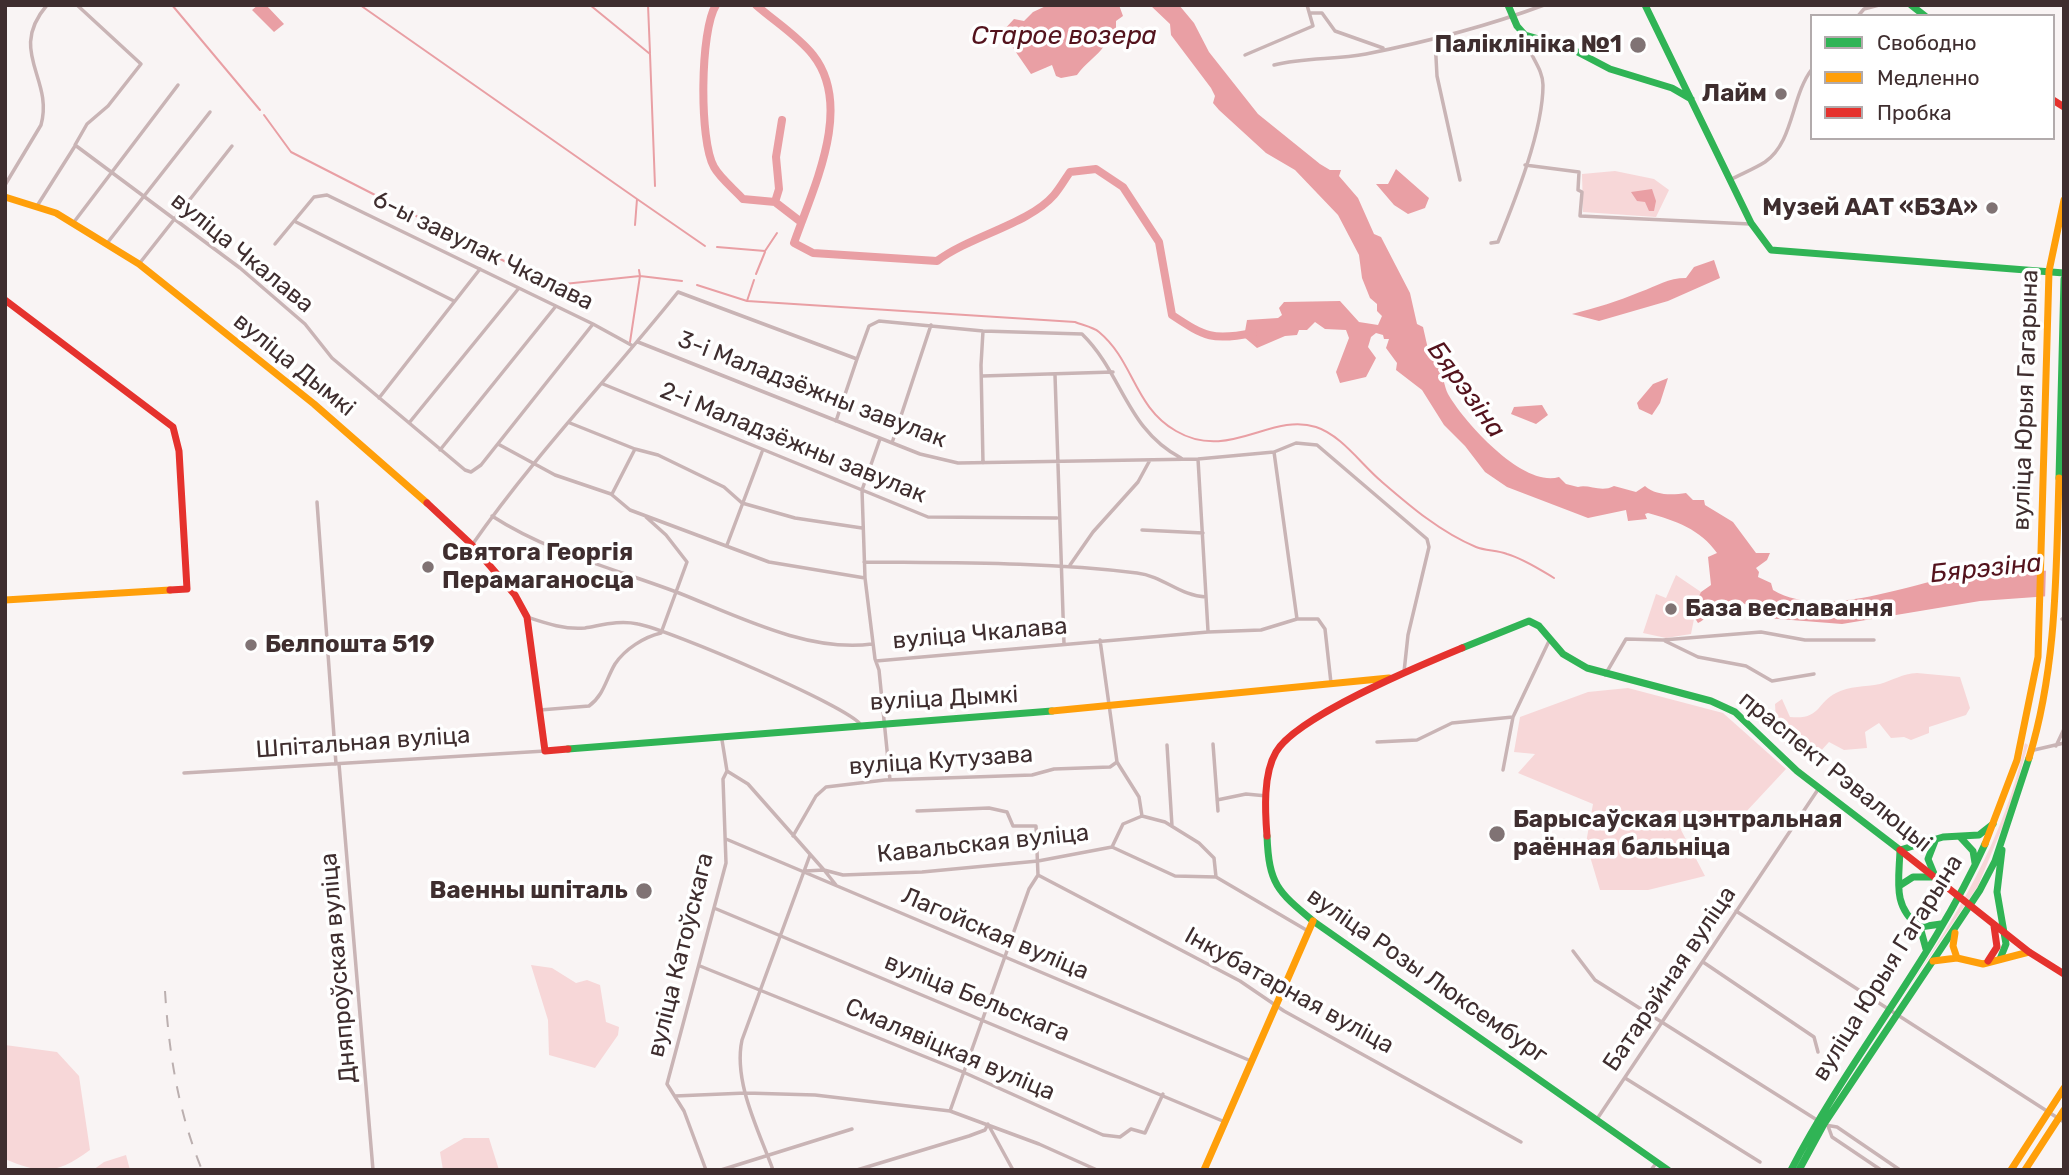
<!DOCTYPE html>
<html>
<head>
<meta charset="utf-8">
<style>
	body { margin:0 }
	#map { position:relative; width:2069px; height:1175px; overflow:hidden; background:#f9f4f4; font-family:Rubik,sans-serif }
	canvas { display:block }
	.frame { position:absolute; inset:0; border:7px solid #3f2e2f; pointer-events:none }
	.legend { position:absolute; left:1810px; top:14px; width:245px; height:126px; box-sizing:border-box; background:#fff; border:2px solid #b2abac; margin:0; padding:9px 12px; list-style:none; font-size:21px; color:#3f2e2f }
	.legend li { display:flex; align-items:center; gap:14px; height:35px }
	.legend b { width:35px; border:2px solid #b2abac }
</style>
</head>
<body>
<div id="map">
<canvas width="2069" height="1175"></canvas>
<div class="frame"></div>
<ul class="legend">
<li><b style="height:9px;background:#30b455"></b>Свободно</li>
<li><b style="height:9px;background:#ff9f0a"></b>Медленно</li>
<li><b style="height:9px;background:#e5322d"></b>Пробка</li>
</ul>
</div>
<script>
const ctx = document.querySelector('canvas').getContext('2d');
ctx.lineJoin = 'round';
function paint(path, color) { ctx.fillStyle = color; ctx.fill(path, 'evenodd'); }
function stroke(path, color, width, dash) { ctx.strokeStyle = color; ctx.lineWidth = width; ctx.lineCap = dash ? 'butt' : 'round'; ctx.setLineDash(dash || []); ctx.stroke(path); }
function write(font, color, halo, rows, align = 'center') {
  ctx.font = font + ' Rubik,sans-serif'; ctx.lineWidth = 7; ctx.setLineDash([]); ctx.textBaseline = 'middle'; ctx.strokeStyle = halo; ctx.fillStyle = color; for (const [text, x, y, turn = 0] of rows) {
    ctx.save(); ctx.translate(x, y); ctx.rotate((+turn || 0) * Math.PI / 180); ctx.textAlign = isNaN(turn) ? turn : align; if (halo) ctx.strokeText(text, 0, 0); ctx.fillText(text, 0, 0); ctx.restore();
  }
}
paint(new Path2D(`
	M1615,171l39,8 15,11 -13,27 -73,-5 -1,-38z
	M1676,575l25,17c-5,12 -13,15 -7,27l-3,15 -25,4 -23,-5 13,-39 10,4z
	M1917,673l43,4 10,31 -4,7 -37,12v6l-18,7 -7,-3 -13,1 -12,-15 -14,9 2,16 -23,2 -15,-8 -20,22 -8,-10 -24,-17 -2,-33 7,-5 8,18c31,3 26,-14 46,-24 13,-7 29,-6 44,-9 13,-4 22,-10 37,-11z
	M1628,688l95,25 63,56 -56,60 -29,-17 -20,18 24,46 -57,14h-48l-14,-47 7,-39 -75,-31 17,-19 -21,-2 6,-35 68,-25z
	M2025,743l3,2 -19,66 -31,75 -77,113c55,-82 103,-158 124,-256z
	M531,965l21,3 24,15 11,-3 13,5 6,37 13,5 -1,8 -23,33 -46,-13 -1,-35z
	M5,1045l52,7 22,24 11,74c-33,24 -47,25 -85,9z
	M464,1138h25l10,32h-56l-3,-18z
	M126,1155l4,15h-37l11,-8z`), '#f7d7d8');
paint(new Path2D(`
	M258,5h8l18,19 -10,8 -22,-22z
	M1048,5h71l4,11 -7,5v11c-8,6 -9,11 -15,18 -8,9 -15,13 -24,25l-16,3 -5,-2 -4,-11 -21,9 -29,-42 12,-13 10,2 9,-9z
	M1150,5h29l15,18 15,29 49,62 62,50 10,6h11l-2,6 19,22 16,36 7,3 29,56 7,31 6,3 5,22 12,18 -2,3c6,6 6,16 10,24 16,28 75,94 111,83l7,7 12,3c11,-3 23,6 36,-1l22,6 9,-6c11,10 28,9 41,7l7,7h11l1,5 28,17 23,31h14l-3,7 -11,8 3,4 -1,5 13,6 2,7c41,25 109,4 152,-7 11,-3 26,-1 38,-2 30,-4 60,-12 90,-10l11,24 -84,6 -138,23 -76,-6c-14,-12 -32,-25 -51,-10 -6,5 -9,11 -17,15l-7,-11 10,-20 10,-7 -3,-28 9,-4c-17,-24 -41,-32 -69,-40l-3,1 2,5 -19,2 -2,-11 -38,8 -81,-31 -22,-15 -20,-26 -21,-21 -22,-35 -26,-20 1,-7 -11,-15 3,-9h-5l-1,-4 -7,-2 -5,4 -3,10 8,11 -10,19 -26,6 -4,-11 13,-34 -3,-8 -21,-1 -10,-7 -8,8h-8l-2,5 -12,1 -28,12 -13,-11 3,-17 31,-2 4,-3 -3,-7 5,-6 56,-1 19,21 19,3 4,-9 -5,-5v-7l-7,-6 -8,-20 -3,-23 -21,-40 -43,-45 -29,-17 -47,-43 -6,-7 2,-7 -4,-8 -40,-53 -1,-11z
	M1396,169l33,29 -4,10 -17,6 -14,-9 -18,-21h12z
	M1652,189l4,12 -2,10h-5l-4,-9 -8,-1 -6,-9z
	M1714,260l6,18 -52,23 -69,20 -27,-7c24,-6 46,-13 68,-22 17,-6 28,-14 46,-14l8,-11z
	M1668,378l-8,25 -8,12 -13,-6 -2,-6 16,-19z
	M1542,405l6,10 -12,9 -25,-10 3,-7z`), '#e99fa4');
paint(new Path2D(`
	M2064,566v33l-19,1 1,-33z`), '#f9f4f4');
stroke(new Path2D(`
	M172,5l88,105
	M360,5l277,194
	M590,5l60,49 5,132
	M648,5l2,48
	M264,115l27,37 221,113 52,19 76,-8 -10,66
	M635,225l2,-26 68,47
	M717,247l48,4 12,-18
	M639,270l1,6 42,5
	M756,274l9,-22
	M697,285l50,16 7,-21
	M747,301l328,21c7,3 18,5 24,10 35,29 35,75 77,99 53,31 95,-19 140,-4 25,8 45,37 65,54 29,25 59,51 95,66 10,4 21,3 31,7 17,5 32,15 47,24`), '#e99fa4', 2);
stroke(new Path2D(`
	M716,5c-16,25 -17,136 -2,162 6,11 20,22 29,32l32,3 26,20
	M756,5c18,16 42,31 57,50 41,52 0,133 -19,188l19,10 124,8c33,-25 92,-37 117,-66 6,-7 11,-16 16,-23l26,-3 27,18 36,55 13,73c33,22 41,26 81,18
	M775,202l4,-13 -3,-32 6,-37`), '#e99fa4', 8);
stroke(new Path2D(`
	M77,5l64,59 -33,42 -21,18 -12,21 165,123 65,56 27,34 133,112 6,2 10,-7 112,-141
	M1310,13h12l13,18 48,17
	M1858,16l6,-7 15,-4
	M1435,39l2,37 23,104
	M1245,55l68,-29 -6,-21
	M1274,65c31,-8 61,-5 92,-11 60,-12 119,-27 178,-49
	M1525,165l54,7 -1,18 4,2 -2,24 170,8
	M1730,180c11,-6 24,-11 35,-18 29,-20 26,-66 47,-93
	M5,185l36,-60c13,-47 -34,-73 6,-120
	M37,206l38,-60
	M74,222l104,-137
	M296,222l158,79
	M108,242l102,-130
	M1491,243l7,-1c17,-42 45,-111 45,-157 0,-18 -16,-31 -18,-50
	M275,244l39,-47 13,-2 266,129 40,22
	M139,264l93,-118
	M638,342l282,112 38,9 240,-4 76,-7 22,-9 21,2 110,94 2,8 -21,88 -4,37
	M1055,375l9,269
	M982,376l131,-4
	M603,384l325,133 129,1
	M379,398l101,-129
	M836,421l21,-62
	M409,423l110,-135
	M570,423l65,26 23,6 66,32 18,16 53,15 67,10
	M880,439l-18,51 3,88 10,81 4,11 11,110
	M892,443l39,-118
	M498,444l57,31 56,19 19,16 139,52 96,16
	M440,450l116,-144
	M1274,452l23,167
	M1198,459l10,172
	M983,463l-2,-98 2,-34
	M612,494l23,-45
	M317,502l19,262
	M492,516c57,37 124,53 187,77 58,23 130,60 193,51
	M1142,530l61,3
	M472,545c62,-89 138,-168 206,-253l179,67 12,-33 10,-5 104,10 99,3c41,40 44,95 99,124
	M727,545l35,-93
	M864,562c91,1 182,0 273,11 26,3 43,23 69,24
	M1070,565l23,-33 45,-50 12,-22
	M527,617c18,6 38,13 58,11 18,-3 34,-8 53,-4 29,5 213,83 224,102
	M2062,619l2,-1
	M1100,640l17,122 22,35 3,19
	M1665,641l33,16 48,9 26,15 42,-7
	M876,661l332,-29 53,-2 36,-11h21l7,10 6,54
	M1605,675l21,-36 37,1 98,-8 44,8h69
	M540,710l49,-4c15,-11 17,-27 26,-42 10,-15 29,-27 46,-31l26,-71 -21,-27 -20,-18
	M1377,742l40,-2 35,-17 61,-6
	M1213,744l5,67
	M1167,745l5,81
	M2056,746l8,-17
	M2034,750l30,-7
	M339,764l34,406
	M1503,770l10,-53 36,-76
	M727,771l21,13 76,86 19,5 79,-3 116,-11 74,-14 63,29 41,1 92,54
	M184,773l361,-22
	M1217,800l29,-6 21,2
	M917,811l72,-3 18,4 6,14h23l2,49 -9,14 -79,222
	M793,836l23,-40 10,-9 59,-7 147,-5 22,-6 56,-2 7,-5
	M726,839l525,222
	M1112,847l11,-23 19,-8 23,6 34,21 15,15 2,19
	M805,871l19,-1 12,15
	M1038,875l202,106 44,30 237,131
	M714,908l511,214
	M1736,911l328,211
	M1573,951l22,29 222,140
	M1703,962l111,75 4,15
	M700,966l263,106 140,63 17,2 11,-8 14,4 18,-39
	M1625,1078l135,84
	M675,1096l71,-3 69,2 135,16 89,33 58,26
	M1597,1119l222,-331
	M1825,1125l12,2 63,43
	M989,1126l24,44
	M1828,1126l4,11 49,33
	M706,1170l-22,-59 -17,-27 59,-221 -3,-84 4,-8 -5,-31
	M721,1170l131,-41
	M773,1170c-14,-39 -40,-88 -31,-130l68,-185
	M857,1170l112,-34 16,-6 3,-6
	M1651,1170l6,-8`), '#c9b4b5', 3.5);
stroke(new Path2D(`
	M1508,5l9,21 8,9 45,13 40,21 62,19 19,11
	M1645,5l106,218 20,27 293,23
	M1911,5l14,11
	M2059,478l5,-199
	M1462,648l67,-27 10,5 24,28 24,14 124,33 24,11 62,59 103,79
	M568,749l484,-38
	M1267,836c2,48 10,55 46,85l355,249
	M1961,838l12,13 2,12
	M1935,841l-7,18 7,17
	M1900,850c-1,31 -8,57 20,77l21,-3
	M1900,850l43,-13 36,-2 14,-11
	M1899,886l14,-9h21
	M1920,927l6,22
	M2000,959l6,-15 -9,-52 5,-42
	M1791,1170c58,-112 142,-211 194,-326
	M1799,1170l25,-46 156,-234 15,-29 34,-103`), '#30b455', 7);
stroke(new Path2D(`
	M5,197l51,16 83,51 175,140 113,99
	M5,600l165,-10
	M1052,711l337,-33
	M2029,758c28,-91 27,-186 30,-280
	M1985,844l32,-84 21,-103 11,-386 15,-71
	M1955,933l-2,13 4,12
	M1933,961l24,-3 26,6 46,-12
	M1204,1170l109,-249
	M2011,1170l53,-82
	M2025,1170l39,-60`), '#ff9f0a', 7);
stroke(new Path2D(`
	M2053,100l11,7
	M5,300l168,127 6,24 8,138 -17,1
	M427,503l45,42 43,50 12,22 18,134 23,-2
	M1267,836c-2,-25 -4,-62 9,-84 21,-36 145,-87 186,-104
	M1900,850l129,102 35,22
	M1988,961l9,-14 -3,-21`), '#e5322d', 7);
stroke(new Path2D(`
	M165,991c4,63 13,120 37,179`), '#bbafaf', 2, [12, 12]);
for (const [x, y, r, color] of [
	[1638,45,9,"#807374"],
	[1781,94,7,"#807374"],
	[1992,208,7,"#807374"],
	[428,567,7,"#807374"],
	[1671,609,7,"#807374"],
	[251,645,7,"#807374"],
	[1497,834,9,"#807374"],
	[644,891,9,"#807374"]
]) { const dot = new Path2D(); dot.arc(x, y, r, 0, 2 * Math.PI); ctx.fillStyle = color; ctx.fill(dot); stroke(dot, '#fff', 2.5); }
write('bold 24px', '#3f2e2f', '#fff', [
	["Паліклініка №1",1622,45],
	["Лайм",1767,94],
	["Музей ААТ «БЗА»",1978,208],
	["Святога Георгія",442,553,"left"],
	["Перамаганосца",442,581,"left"],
	["База веславання",1685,609,"left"],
	["Белпошта 519",265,645,"left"],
	["Барысаўская цэнтральная",1513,820,"left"],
	["раённая бальніца",1513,848,"left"],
	["Ваенны шпіталь",628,891]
], 'right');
write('24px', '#3f2e2f', '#fff', [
	["6-ы завулак Чкалава",483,251,26],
	["вуліца Чкалава",242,253,39],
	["вуліца Дымкі",294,365,39],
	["3-і Маладзёжны завулак",812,390,21],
	["вуліца Юрыя Гагарына",2026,400,-88],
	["2-і Маладзёжны завулак",793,443,22],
	["вуліца Чкалава",980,634,-5],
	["вуліца Дымкі",944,699,-3],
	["Шпітальная вуліца",363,743,-4],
	["вуліца Кутузава",941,761,-4],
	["праспект Рэвалюцыі",1835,772,39],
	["Кавальская вуліца",983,844,-6],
	["Лагойская вуліца",995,934,23],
	["вуліца Катоўскага",681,955,-76],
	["Дняпроўская вуліца",339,968,-95],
	["вуліца Юрыя Гагарына",1888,968,-58],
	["вуліца Розы Люксембург",1427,976,35],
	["Батарэйная вуліца",1670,979,-56],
	["Інкубатарная вуліца",1289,991,29],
	["вуліца Бельскага",977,998,22],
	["Смалявіцкая вуліца",950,1050,23]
]);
write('italic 26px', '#54131d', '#fff', [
	["Старое возера",1064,36],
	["Бярэзіна",1466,390,54],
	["Бярэзіна",1986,569,-6]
]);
</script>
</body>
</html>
